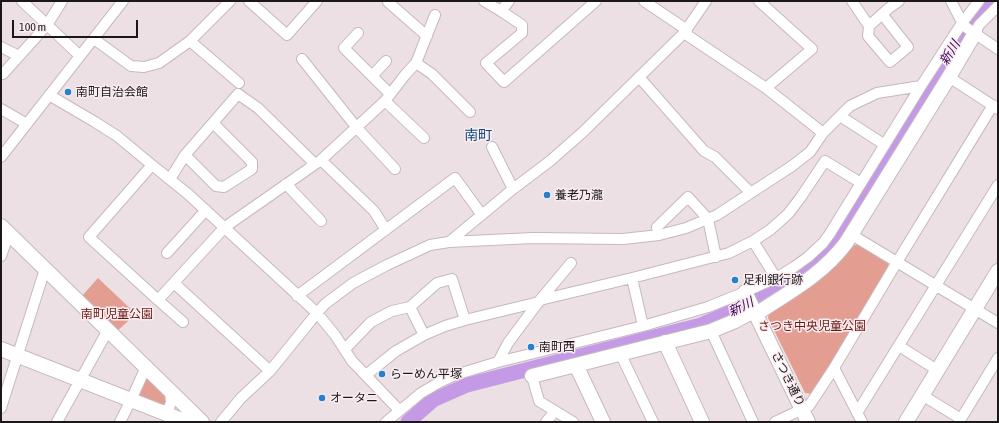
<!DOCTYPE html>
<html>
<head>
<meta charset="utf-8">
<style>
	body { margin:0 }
	#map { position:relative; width:999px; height:423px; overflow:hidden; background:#ece0e5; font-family:"Asap Condensed",sans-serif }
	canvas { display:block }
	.frame { position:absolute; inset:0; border:2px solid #1c1819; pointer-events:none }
	.scale { position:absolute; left:12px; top:20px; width:126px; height:18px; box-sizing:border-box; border:2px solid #1c1819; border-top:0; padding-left:5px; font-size:12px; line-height:14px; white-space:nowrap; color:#1c1819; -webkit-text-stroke:3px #f9edf2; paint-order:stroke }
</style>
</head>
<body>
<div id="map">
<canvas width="999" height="423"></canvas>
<div class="frame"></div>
<div class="scale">100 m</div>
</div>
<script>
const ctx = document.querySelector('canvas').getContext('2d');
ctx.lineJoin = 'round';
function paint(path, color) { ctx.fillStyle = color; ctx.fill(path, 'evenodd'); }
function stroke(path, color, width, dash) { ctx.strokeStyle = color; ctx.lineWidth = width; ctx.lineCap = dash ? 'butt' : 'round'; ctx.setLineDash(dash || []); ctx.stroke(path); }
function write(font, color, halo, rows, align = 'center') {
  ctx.font = font + ' "Asap Condensed","Noto Sans JP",sans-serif'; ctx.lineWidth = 3; ctx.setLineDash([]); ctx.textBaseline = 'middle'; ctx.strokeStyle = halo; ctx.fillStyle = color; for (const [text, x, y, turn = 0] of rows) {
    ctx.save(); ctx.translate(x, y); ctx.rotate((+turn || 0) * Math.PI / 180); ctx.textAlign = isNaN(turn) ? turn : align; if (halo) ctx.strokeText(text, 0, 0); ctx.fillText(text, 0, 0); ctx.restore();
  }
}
paint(new Path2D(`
	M859,244l29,18 1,6 -77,126 -7,-1 -37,-75 1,-6 55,-36 11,-10 17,-20z
	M98,278l38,36 -20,18 -35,-35z
	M144,375l23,23 -4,9 -28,-11z`), '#e39d91');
stroke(new Path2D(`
	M408,422l25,-22 34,-15 234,-60 42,-18 16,-8 42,-27 32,-29 9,-12 25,-43 93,-150 13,-20 20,-17`), '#c49ae6', 15);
const street = new Path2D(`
	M22,1l58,55
	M249,1l38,34 30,-34
	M484,1l17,10 21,14v8l-36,30 18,19 92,-81
	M644,1l43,29
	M759,1l53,48 -46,39
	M852,1l17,25 20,-18 10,-7
	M951,1l13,25 34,23
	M388,2l39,34
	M501,11l8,-10
	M869,26l-1,10 22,26 18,-15 -26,-33
	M358,33l-14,15 46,46
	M684,33l82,55 57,45
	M975,33l4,-8 19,-19
	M94,39l37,27 13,1 15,-4 31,-22 40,-40
	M190,41l49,42
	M1,47l18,9
	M302,59l55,69 38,41
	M416,63l16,11 38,38
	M1,73l2,1 44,-49 15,-24
	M372,76l14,-15
	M639,77l65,74 11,6 36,36
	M949,77l49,32
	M49,95l46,27 22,14 35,29 36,29 129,119 18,22 17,26 47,49
	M385,101l39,37
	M1,109l26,15
	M840,116l45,29
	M492,147l21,42
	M185,155l31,31 8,1 28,-18v-7l-39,-39
	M1,157l122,-156
	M321,160l53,51 12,19
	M152,165l-63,72 69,63 67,-73 96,-67 64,-59 20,-26 11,-12 19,-48
	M170,179l15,-24 53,-61 20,14 57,56
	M286,184l35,37
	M659,235l-2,-8 31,-30 20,22 8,38
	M852,235l146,88
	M753,241l23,37
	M449,242l84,-4 90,1 36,-4 27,-7 31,-13 75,-49 18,-14 13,-19 27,-27 27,-13 44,-7
	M167,253l39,-43
	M1,256l8,-23
	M632,278l11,48
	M174,283l96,88
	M297,296l158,-118 27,37
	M158,300l25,22
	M540,300l92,-22 97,-25 24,-12 17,-11 18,-16 13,-17 24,-36 36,22
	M711,331l42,91
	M424,335l-14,-28 27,-24 15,-4 13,41
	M899,346l38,24
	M345,349l26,-27 21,-11 18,-4
	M620,353l33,69
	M498,362l10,-19 32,-43 31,-37
	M834,368l28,54
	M366,375l30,-24 28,-16 21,-9 20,-6 74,-18
	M532,376l7,25 3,2 31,19
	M922,395l39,24
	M1,408l44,-139
	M160,411l9,-3 2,-6 -1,-11
	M857,413l141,-228
	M57,422l51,-92
	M120,422l11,-22 15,-33
	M221,422l20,-24 29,-27 47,-58 8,-9 28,-21 34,-18 43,-20 19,-3 64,-53 37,-28 33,-29 101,-99 22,-32
	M386,422l35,-29 19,-11 15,-7 43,-13 145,-36 65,-19 37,-15 31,-14 18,-11 14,-10 15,-14 6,-8 92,-149 41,-63 17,-22
	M546,422l5,-6
	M775,422l34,-16 25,-38 63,-106 96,-157
	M959,422l39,-64`);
const secondary = new Path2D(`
	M1,226l201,196
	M745,292l63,130
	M756,314c33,-22 66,-39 90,-71l103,-166 26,-44
	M665,342l37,80
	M1,349l186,73
	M576,365l27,57
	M532,376l179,-45 24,-10 20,-11
	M906,422l92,-151`);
stroke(street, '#c5b9be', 12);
stroke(secondary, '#c5b9be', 16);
stroke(street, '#fff', 10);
stroke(secondary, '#fff', 14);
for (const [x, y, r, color] of [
	[68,92,4,"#2580cd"],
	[547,195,4,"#2580cd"],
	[735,280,4,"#2580cd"],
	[531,347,4,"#2580cd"],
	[382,374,4,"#2580cd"],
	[322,398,4,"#2580cd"]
]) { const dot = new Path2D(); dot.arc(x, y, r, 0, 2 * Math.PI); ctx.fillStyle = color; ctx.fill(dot); stroke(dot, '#f9edf2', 1.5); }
write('12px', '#1c1819', '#f9edf2', [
	["南町自治会館",76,92],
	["養老乃瀧",555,195],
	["足利銀行跡",743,280],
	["南町西",539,347],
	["らーめん平塚",390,374],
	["オータニ",330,398]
], 'left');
write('12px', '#6b1910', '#f9edf2', [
	["南町児童公園",117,314],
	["さつき中央児童公園",812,326]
]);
write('12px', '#1c1819', '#f9edf2', [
	["さつき通り",788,379,64]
]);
write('italic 13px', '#3e005d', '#f9edf2', [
	["新川",950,53,-59],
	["新川",741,307,-26]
]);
write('14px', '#124b7c', '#f9edf2', [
	["南町",478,136]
]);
</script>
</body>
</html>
